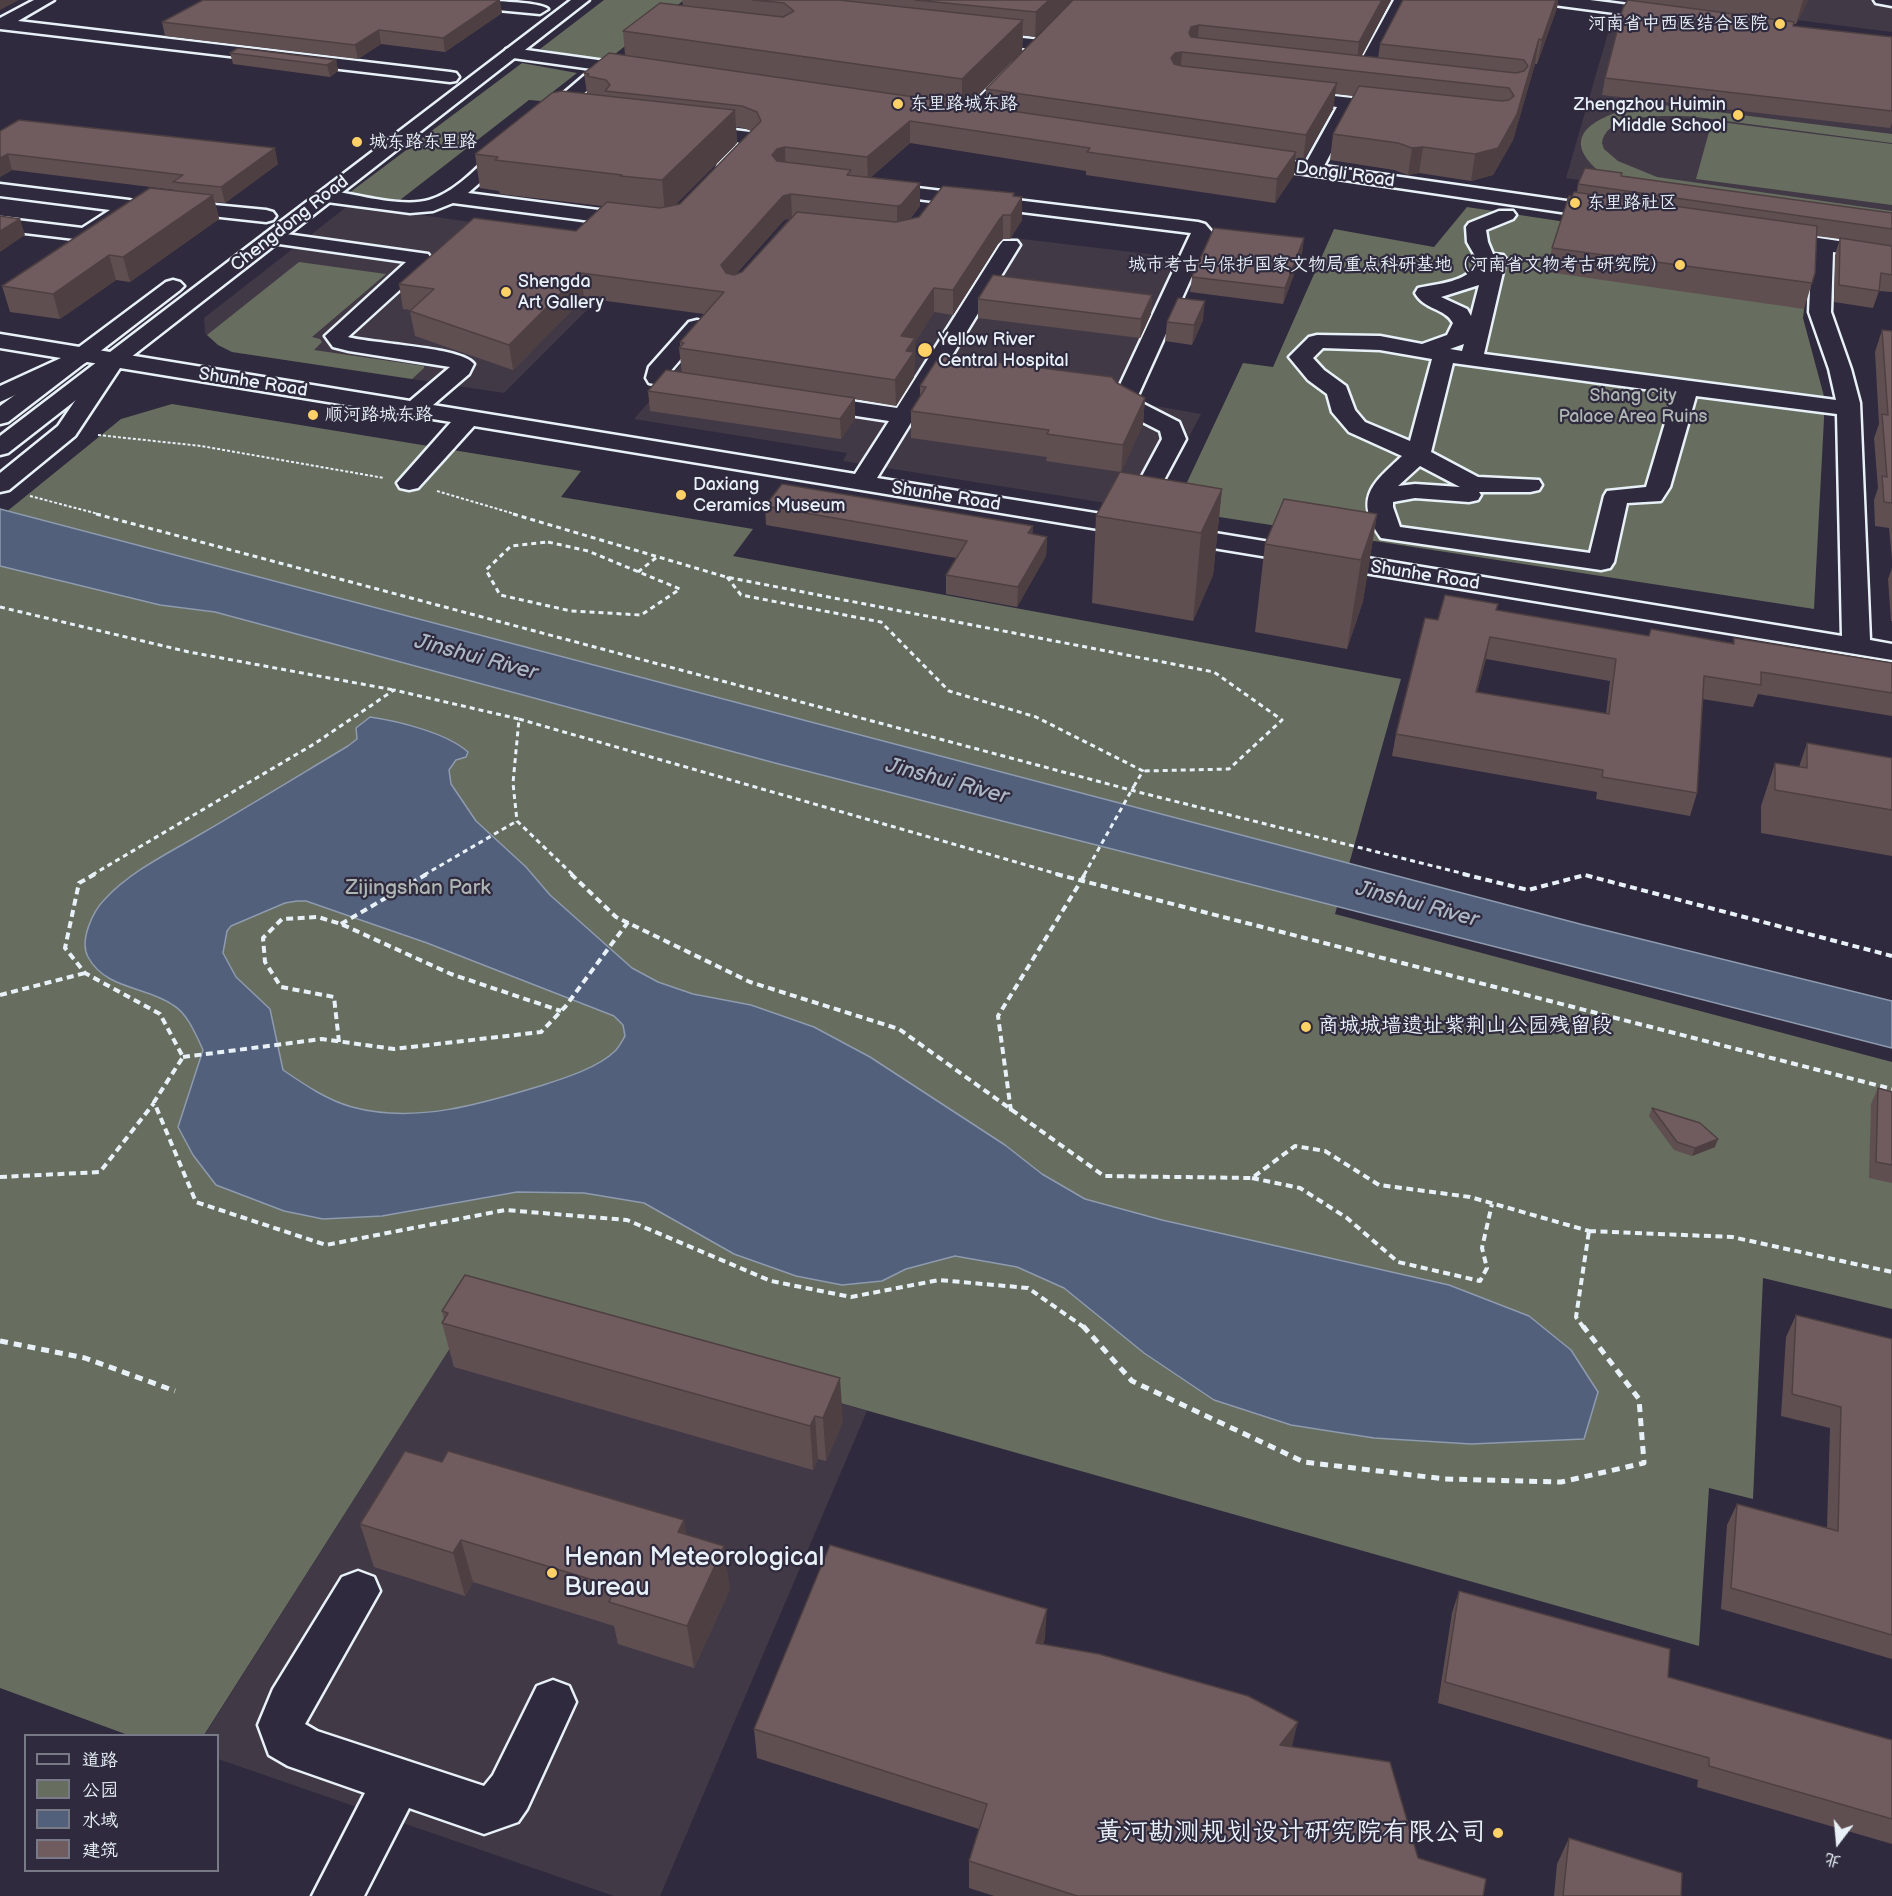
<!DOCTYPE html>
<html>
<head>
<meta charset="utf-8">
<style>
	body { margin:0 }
	#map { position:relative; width:1892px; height:1896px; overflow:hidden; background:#2f2a3d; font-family:"Balsamiq Sans","LXGW WenKai TC",sans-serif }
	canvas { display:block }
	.legend { position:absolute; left:24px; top:1734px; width:195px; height:138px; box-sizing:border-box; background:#2f2a3d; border:2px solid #797a88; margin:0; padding:8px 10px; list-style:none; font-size:18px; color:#e8f1f8 }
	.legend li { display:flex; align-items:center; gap:12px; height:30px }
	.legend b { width:30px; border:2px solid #797a88 }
	.north { position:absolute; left:1808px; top:1812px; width:60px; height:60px; -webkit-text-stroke:4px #2f2a3d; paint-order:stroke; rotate:196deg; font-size:16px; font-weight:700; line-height:24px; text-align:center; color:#e8f1f8 }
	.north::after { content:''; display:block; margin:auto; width:21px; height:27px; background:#e8f1f8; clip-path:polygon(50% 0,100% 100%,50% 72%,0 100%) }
</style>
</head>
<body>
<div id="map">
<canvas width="1892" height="1896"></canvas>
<ul class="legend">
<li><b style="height:8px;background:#2f2a3d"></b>道路</li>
<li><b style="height:16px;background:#676d5f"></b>公园</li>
<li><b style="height:16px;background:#52607c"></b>水域</li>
<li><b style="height:16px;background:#705c5e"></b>建筑</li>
</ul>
<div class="north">北</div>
</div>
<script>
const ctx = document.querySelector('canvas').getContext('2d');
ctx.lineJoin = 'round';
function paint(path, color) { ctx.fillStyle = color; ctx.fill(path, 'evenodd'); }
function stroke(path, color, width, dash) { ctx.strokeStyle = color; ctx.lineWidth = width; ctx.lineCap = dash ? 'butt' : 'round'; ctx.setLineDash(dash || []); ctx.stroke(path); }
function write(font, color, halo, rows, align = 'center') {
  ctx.font = font + ' "Balsamiq Sans","LXGW WenKai TC",sans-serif'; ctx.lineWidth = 4.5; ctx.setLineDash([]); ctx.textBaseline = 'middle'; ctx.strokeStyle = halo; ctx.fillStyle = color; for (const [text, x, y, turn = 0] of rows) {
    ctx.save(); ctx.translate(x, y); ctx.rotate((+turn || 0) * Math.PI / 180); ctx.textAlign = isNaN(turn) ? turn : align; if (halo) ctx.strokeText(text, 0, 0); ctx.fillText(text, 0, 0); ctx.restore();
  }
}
paint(new Path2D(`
	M1644,0h248v32l-80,-10z
	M1633,18l259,33v174l-326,-47 44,-152 6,-4z
	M349,205l301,42 -146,146 -272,-41 -22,-14 -5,-5 -1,-15z
	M795,212l404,48 -67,142 69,12 -51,96 -307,-49 4,-8 -213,-34 104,-121 -16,-3z
	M480,1301l387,110 -207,485h-46l-396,-137v-23h-14z`), '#423947');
paint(new Path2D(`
	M604,0h80l-78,61 -66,-12z
	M522,63l55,10 -36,28 -12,-1 -129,100 -51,-7z
	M1630,101l262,33v9l-196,-26c-23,-1 -90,-6 -94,26l2,6 14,12 39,16 235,34v13l-292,-52c-40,-33 -10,-52 27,-63z
	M1712,121l180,23v61l-196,-26z
	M1467,207l343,52 -7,59 22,82 -11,209 -640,-99 69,-147 30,4 61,-138 100,18z
	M299,262l87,12 -74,63 8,2 2,3 -8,8 110,16v2l-12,11 -180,-27 -14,-7 -11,-10z
	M172,404l409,67 -20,26 192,32 -20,27 668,123 -66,235 557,148v247l-129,-31 -10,221 -44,-11 -10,158 -1219,-345 -276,434h-76l-128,-47v-1171l121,-98z`), '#676d5f');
const water = new Path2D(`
	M0,509l1580,415 312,77v47l-1117,-285 -560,-151 -55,-7 -160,-39z
	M370,717c28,4 77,16 98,35l-2,5 -10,3 -7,10 2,14 25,37 50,46 24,28 82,73 26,14 35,12 58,11 63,22 56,30 135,88 37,29 43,25 77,21 287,65 80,31 42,34 27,42 -14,47 -113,5 -97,-6 -83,-13 -77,-25 -70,-47 -80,-65 -47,-21 -62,-11 -49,13 -24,12 -40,4 -46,-9 -62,-22 -90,-51 -60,-10 -67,-1 -135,24 -59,3 -39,-8 -68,-26 -23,-30 -15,-28 25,-77c-7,-15 -15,-36 -30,-45 -27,-19 -67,-15 -85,-48 -9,-17 5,-46 17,-58 26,-28 62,-45 94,-64 50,-29 99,-59 149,-89l9,-7 -1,-11zM297,901h9l121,42 187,73 9,9 2,11c-3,5 -6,11 -10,15 -17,17 -53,28 -75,35 -59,18 -125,38 -188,21 -25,-7 -47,-22 -69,-37l-13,-61 -34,-32 -13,-24 4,-22 4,-5 54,-23z`);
paint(water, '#52607c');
stroke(water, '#8e9aae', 1.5);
const minor = new Path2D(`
	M34,0h20l-36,21 432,51 6,1 3,4 -3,4 -6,1 -450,-53v-11z
	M437,0c19,0 102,0 111,9l-8,5 -95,-9z
	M1394,0h16l-39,75 -3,4h-12l-3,-4z
	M1546,0h44l77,10 8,5 -8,5 -113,-15z
	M1874,0h18v6l-16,-3z
	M977,33l64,7 8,5 -8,5 -70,-8 -2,-4 2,-4z
	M512,48l129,18 6,1 3,4 -3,4 -6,1 -31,-4 -33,27 27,4 3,4 -3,4c-12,3 -31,-1 -43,-6l-3,-7 34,-29 -86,-12 -2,-4 2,-4z
	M1018,63l6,1 3,4 -3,4 -50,51h-12l-3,-4 3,-4 50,-51z
	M1291,91l104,12 6,1 3,4 -3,4 -6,1 -41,-4 -30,57 284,41 7,2 3,4 -3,4 -7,2 -365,-54 -2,-4 2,-4 7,-2 56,8 31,-56 -52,-7 -3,-4 3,-4z
	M693,125l57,7 7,4 3,8 -27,29h-14l-2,-4 2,-4 22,-22 -54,-9 -3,-4 3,-4z
	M513,138l7,2 2,4 -2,4 -52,45 169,22 7,2 3,4 -3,4 -7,2 -184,-24 -20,8 -23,2 -83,-11 -7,-2 -3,-4 3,-4 7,-2c28,4 75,18 102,10 30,-9 55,-40 77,-60z
	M876,183l322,39 7,2 7,8 -76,168 43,22 7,17 -44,82 700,115 -5,-222 -141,-18 -26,91 -9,14 -34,2 -13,59 -4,6 -9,2 -220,-32c-28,-40 -8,-55 21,-82l-53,-24 -17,-20 -5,-18 -19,-14 -19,-23 20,-20 8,-2 63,1 42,8 25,-9 6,-12c-8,-15 -29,-13 -38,-30l3,-5c23,-5 46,-5 61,-25l-12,-21 -1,-15 3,-4 30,-12h14l3,4 -3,4 -27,11 2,12 5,12 10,1 3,4 -22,95 352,46 -7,-31 -20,-57 3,-63 -47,-8 -3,-4 3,-4 7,-2 120,18v12l-59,-9 -2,60 20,57 9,34 10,237 22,4v16l-1418,-234 -56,62 -9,2 -9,-2 -3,-5 54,-61 -331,-54 -45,68 -66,54 -9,2v-19l58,-47 42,-62 -13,-2 -87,40v-16l61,-28 -61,-10v-14l410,67 40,-34 -101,-16 -16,-4 -8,-11 81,-74 -141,-20 -3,-4 3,-4 7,-2 156,22 3,4 -5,8 -78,71c25,7 114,10 126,27l-5,10 -36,31 422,69 34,-53 -78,-12 -8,-2 -4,-5 4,-5 8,-2 86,13 103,-163 3,-4h14l3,4 -143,233 243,39 42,-78 -2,-8 -39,-20 -9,-9 79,-169 -322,-40 -3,-4 3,-4zM1479,285l-8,31 -4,-7 -26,-12zM1464,344l-2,7 -12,-2zM1323,348l57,2 52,9 -22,82 -45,-19 -10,-12 -9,-24 -22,-16 -11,-12zM1453,363l221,30 -28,94 -39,4 -3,5 -14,57 -190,-26 -7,-20v-5l22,-4 54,4 9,-2 3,-5 -2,-3h51l9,-2 3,-5 -3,-5 -61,-3 -47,-25zM1420,466l40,21 -45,-3 -17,2z
	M0,184l129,16 7,2 3,4 -40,29 -16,5 -83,-10v-12l82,10 28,-18 -110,-14z
	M173,201l93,9 7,2 3,4 -3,4 -7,2 -100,-11 -3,-4 3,-4z
	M697,320l8,2 3,5 -40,47 43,8 3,5 -3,5 -8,2 -54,-11 -3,-5 3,-11 40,-45z
	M358,1571l16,6 6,14 -75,133 12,7 167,55 9,-11 44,-89 16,-6 16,6 7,16 -49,107 -9,13 -34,12 -75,-26 -45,88h-52l53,-103 -77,-27 -19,-11 -11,-30 15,-36 69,-112z`);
const major = new Path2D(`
	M571,0h18l-581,453 -8,2v-19z
	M173,280l7,2 4,4 -4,4 -172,132 -8,2v-18l166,-124z`);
stroke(minor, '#e8f1f8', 5);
stroke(major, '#e8f1f8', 5);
stroke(new Path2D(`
	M98,435l103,11 183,32
	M437,491l81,24
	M30,496l72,19`), '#e8f1f8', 2, [3, 2]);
stroke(new Path2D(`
	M96,514l1046,279 327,82
	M513,514l213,63 488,95 68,48 -53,49 -86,2
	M548,542l40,9 92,38 -39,26 -70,-4 -71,-16 -14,-25 25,-24z
	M638,572l19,-15
	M727,577l14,18 140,27 68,69 87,26 107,54 -9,15
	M0,607l189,45 205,38
	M519,719l542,156
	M92,875l222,-131 80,-54 125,29 -6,64 4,38 56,54
	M424,875l93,-54`), '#e8f1f8', 3, [5, 4]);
stroke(new Path2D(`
	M95,874l-16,9 -14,65 20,25 75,41 23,43 -29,45 42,100 130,43 179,-35 122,10 144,61 80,16 88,-17 89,8 57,40
	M571,874l45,43 134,65 149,47 205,147 148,2 43,-32 30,5 54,34 91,12 119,34
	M1056,874l836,215
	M1463,874l65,16 57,-15 307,81
	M341,924l86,-50
	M0,995l85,-22
	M339,1042l-5,-45 -53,-10 -16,-25 -2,-24 19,-19 36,-2 23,7 110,50 110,37
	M183,1057l139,-18 72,10 147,-17 24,-25 63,-85
	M1011,1111l-13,-95 83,-135
	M0,1177l100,-5 54,-69
	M1252,1178l48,10 47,30 51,44 82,19 7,-13 -5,-20 10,-44
	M1589,1231l143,6 160,35
	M1584,1328l-8,-11 13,-86`), '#e8f1f8', 4, [7, 4.5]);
stroke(new Path2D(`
	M1083,1326l49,55 172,81 141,17 116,3 83,-19 -5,-64 -56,-73
	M0,1341l85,17 90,33`), '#e8f1f8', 5, [8, 6]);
paint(minor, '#2f2a3d');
paint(major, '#2f2a3d');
stroke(new Path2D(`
	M1084,875l50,-89`), '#e8f1f8', 3, [5, 4]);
stroke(new Path2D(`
	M1081,881l4,-7`), '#e8f1f8', 4, [7, 4.5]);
paint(new Path2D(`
	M682,0h390l-37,37 -12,-2 -1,16 -53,54 17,2v-18l87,-89h318l-30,56 17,2 2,-14 23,-44h155l-1,8 -20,56h-2l-22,76 -20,35 -22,6 -52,-8 -11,2 -14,-5 -64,-10 3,-26 20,-38 -18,-2 -2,15 -30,52 -8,-1 -1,15 -19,28 -189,-28v-4l-176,-28 -39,34 49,6v23l-10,13 104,-23 8,24 -12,19h-7l-5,5 -45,71 -19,-3 -19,30 -1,35 -18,29 -41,-7v19l-14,21 -191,-28 -2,-20 34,-18 -3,-25 1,-1v-5l24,-28 -120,-16 -71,72 -98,-34 -5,-25 1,-1 -8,-1 -4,-25 177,-53 26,-25 -102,-12 -1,-3 -19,-3 -5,-34 112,-60 -3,-21 41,-18 -2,-24 60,-25zM736,127l7,1 8,3 -71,73 -5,1 62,-62zM791,218l-49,54 -6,2 48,-54z
	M1634,0h174l-12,24h-2l-1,2 99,11v86l-2,5 -288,-33 3,-17z
	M502,13l-57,39 -64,-8 -23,15 -193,-23 -3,-14z
	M230,53l106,7 2,11 -8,6 -97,-13z
	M0,131l278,33 -53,39 -10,-1 4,17 -89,63 -14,-2 -56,39 -50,-7 -8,-26 173,-95v-1l-163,-20 -12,7z
	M1621,176l271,37v79l-13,-1 -6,17 -39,-6 1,-47 5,-16 -24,-3 -1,37 -11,36 -257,-37 5,-24 20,-51 5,-5 1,-8z
	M1304,238l-2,15 -19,51 -93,-12 2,-15z
	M1152,295l-1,19 -11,24 -162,-20v-19z
	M1203,320l-11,25 -27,-4 2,-19z
	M1882,330l10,1v229l-3,-32 -14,-2 -1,-26 4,-12 -4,-50 5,-14 -4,-72z
	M920,386l225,12 -2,26 -22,48 -75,-11 1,-4 -136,-19v-27l9,-14z
	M1222,489l-9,86 -20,46 -101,-18 4,-87z
	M765,506l268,20 -1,8 15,3 -1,19 -29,51 -71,-13v-19l10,-17 -190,-33z
	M1377,514l-14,87 -16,48 -92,-17 10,-88z
	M1892,568v53h-1l-3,-42z
	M1497,610l152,26 2,-7 82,14 1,-5 158,25v53l-134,-22 -5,13 -51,-8 -5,94 -7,23 -94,-17 1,-7 -205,-36 4,-22zM1486,659l124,22 -4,33 -129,-22z
	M1807,743l85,15v98l-131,-23v-27l14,-43 24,4z
	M1878,1088l14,4v91l-23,-5 2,-74z
	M1652,1108l63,39 -23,9 -18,-6 -25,-34z
	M442,1311l401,110 -17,40 -8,-2 -5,11 -359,-103 -12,-44 2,-3z
	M1796,1315l96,24v320l-171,-50 6,-84 10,-21 90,24 3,-100 -49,-12 5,-79z
	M360,1524l326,10 44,55 -36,79 -76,-24 -4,-18 -141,-44 -8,14 -91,-29z
	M1459,1591l209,86 224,63v104l-195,-57 1,-7 -260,-77 14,-90z
	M1045,1638l-2,6 249,103 126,111 65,38h-489l-25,-8v-27l10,-32 -222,-71 -3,-29z
	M1569,1838l112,58h-127l3,-32z`), '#604f51');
paint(new Path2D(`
	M0,0h19l-19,10z
	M499,0h1l2,13 -57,39 -2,-14z
	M1049,0h23l-37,37 1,-25z
	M1382,0h9l-35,67 3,-25z
	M1556,0h2l-1,8 -20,56 5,-24z
	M1803,0h5l-12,24z
	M1023,20l-1,31 -60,61v-33z
	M1199,25l-2,25 -8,-17 2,-6z
	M379,30l2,14 -23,15 -3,-14z
	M1539,39l-4,25 -22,76 -20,35 -22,6 4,-27 23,-6z
	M1182,52l-2,25 -9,-19 4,-5z
	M336,60l2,11 -8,6 -3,-12z
	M1337,83l-4,26 -30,52 3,-26z
	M735,110l2,33 -72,72 -3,-35z
	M910,121v22l-42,37 -1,-23z
	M785,147l1,23 -12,8 -2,-23 5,-6z
	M1423,147l-4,26 -11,2 4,-27z
	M275,148l3,16 -53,39 -4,-16z
	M1296,152l-2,23 -19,28 2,-24z
	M8,154l4,16 -12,7v-19z
	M920,183v23l-18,23 -5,1v-24z
	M1014,193v17l8,-13v23l-12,19 1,-24 2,-19z
	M791,194l1,24 -8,2 -62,69 -1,-24 62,-69z
	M213,195l6,24 -89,63 -7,-25z
	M1003,215v24l-5,5 -45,71v-25l46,-70z
	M20,219l5,16 -25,17v-21z
	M1304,238l-2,15 -19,51 2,-16z
	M109,255l7,25 -56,39 -7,-25z
	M581,273l3,25 -71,72 -4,-25z
	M934,288v24l-19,30 -1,35 -18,29 -1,-26 6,-44z
	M1152,295l-1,19 -11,24 1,-19z
	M1205,301l-2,19 -11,25 2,-20z
	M855,398v20l-14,21 -1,-20z
	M1145,398l-2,26 -22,48 2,-27z
	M1222,489l-9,86 -20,46 8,-88z
	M1377,514l-14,87 -16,48 14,-89z
	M1033,526l-1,19 -4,-12z
	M1047,537l-1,19 -29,51 1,-20z
	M1490,637l-4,22 -15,55 5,-22z
	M1718,1139l-3,8 -23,9 3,-8z
	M840,1378l3,43 -17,40 -3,-43z
	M815,1416l3,43 -5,11 -3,-44z
	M684,1520l7,43 -13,-31z
	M461,1540l12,42 -8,14 -12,-43z
	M724,1546l6,43 -36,79 -7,-42z
	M1047,1609l-2,29 -10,34 1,-29z
	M1298,1722l-7,28 -11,-5z`), '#4e4042');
const building = new Path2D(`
	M203,0h296l-56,38 -64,-8 -24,15 -193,-23z
	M752,0h87l184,20 -61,59 -339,-48 37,-28 123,14 11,-6 -10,-8z
	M915,0h134l-13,12z
	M1073,0h309l-23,42 -160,-17 -8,2 -2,6 2,4 325,36 8,-2 4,-5 -4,-6 -7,-1 -137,-15 23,-44h153l-14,40 -3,-1 -22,75 -19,34 -23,6 -52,-7 -11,1 -14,-5 -65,-9 26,-48 143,15 7,-1 5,-4 -5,-8 -327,-36 -7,1 -4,5 3,6 8,2 155,17 -31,52 -320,-46z
	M1628,0l166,22 -1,4 99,11v74l-287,-33 18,-70z
	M238,48l98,12 -9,5 -97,-12z
	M609,53l687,99 -19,27 -190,-27 3,-4 -180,-27 -43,36 -82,-10 -8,2 -5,6 5,6 74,9 -4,5 73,8 -19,22 -4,1 -106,-12 -8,2 -62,69 5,8 8,2 8,-3 55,-60 99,10 23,-5 24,-31 71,7 -1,3 9,1 -11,18h-8l-4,5 -46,70 -19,-2 -33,48 14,2 -9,13 8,1 -19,28 -216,-32 5,-5 -4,-1 44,-50 -143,-19 -72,72 -99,-34 24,-22 -35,-5 75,-66 102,13 31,-29 53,6 20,-4 81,-83 -4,-9 -15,-6 -137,-15 5,-6 -4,-5 -19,-4 2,-2 -5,-1z
	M561,91l174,19 -73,70 -42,-4 2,-1 -127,-15 3,-3 -23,-3 77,-61z
	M19,120l256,28 -54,39 -48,-5 10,-7 -175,-21 -8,4v-27z
	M1585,168l37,5 -1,3 271,37v16l-314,-45z
	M150,188l63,7 -90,62 -14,-2 -56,39 -51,-8z
	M1574,192l243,34 -2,47 -3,10 -260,-35 17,-52 3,1z
	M0,216l20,3 -20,12z
	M1214,228l90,10 -19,50 -93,-11z
	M1840,238l52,8v29l-11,-2 -2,18 -40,-6z
	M993,275l159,20 -11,24 -163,-20z
	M1178,298l27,3 -11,24 -27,-3z
	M1882,330l10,1v172l-8,-1 -2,-26 5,1 -5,-63 6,1z
	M940,355l172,22 5,6 28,15 -22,47 -76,-11 2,-4 -138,-19 15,-24 -6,-1z
	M666,370l189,28 -15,21 -192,-28z
	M1120,472l102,17 -21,44 -105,-17z
	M782,484l251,42 -5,7 19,4 -29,50 -72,-12 21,-34 -202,-35z
	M1284,499l93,15 -16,46 -96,-16z
	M1445,595l53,9 -2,6 153,26 2,-7 83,15v-6l158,25v30l-131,-21v13l-57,-9 -7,117 -95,-16 1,-7 -207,-36 29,-116 13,2zM1490,637l126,22 -7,55 -133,-22z
	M1807,743l85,15v52l-117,-20v-27l32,5z
	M1878,1088l14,4v73l-16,-3z
	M1652,1108l48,15 18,16 -23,9 -18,-6z
	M465,1275l375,103 -17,40 -8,-2 -5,10 -368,-103 6,-10 -6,-2z
	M1796,1315l96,24v296l-161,-47 6,-84 101,27 3,-124 -49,-13z
	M405,1451l37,11 6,-11 236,69 -6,12 46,14 -37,80 -78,-24 7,-15 -155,-47 -8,13 -93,-29z
	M830,1545l217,64 -11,34 63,11 149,42 50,26 -18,23 110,17 28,96 68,21 -3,17h-406l-108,-35 18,-57 -233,-75z
	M1459,1591l211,58 -2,28 224,63v79l-183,-53v-8l-264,-76z
	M1569,1838l113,35 -1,23h-118z`);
paint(building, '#705c5e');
stroke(building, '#4e4042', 1.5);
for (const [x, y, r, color] of [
	[1780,24,6,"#ffd166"],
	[898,104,6,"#ffd166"],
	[1738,115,6,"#ffd166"],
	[357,142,6,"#ffd166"],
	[1575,203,6,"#ffd166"],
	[1680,265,6,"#ffd166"],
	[506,292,6,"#ffd166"],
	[925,350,8,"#ffd166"],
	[313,415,6,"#ffd166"],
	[681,495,6,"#ffd166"],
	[1306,1027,6,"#ffd166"],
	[552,1573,6,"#ffd166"],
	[1498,1833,6,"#ffd166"]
]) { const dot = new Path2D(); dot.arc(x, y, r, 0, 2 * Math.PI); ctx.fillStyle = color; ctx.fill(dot); stroke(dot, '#2f2a3d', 2); }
write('18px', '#e8f1f8', '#2f2a3d', [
	["河南省中西医结合医院",1768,24,"right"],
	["东里路城东路",910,104],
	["Zhengzhou Huimin",1726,105,"right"],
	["Middle School",1726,126,"right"],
	["城东路东里路",369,142],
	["东里路社区",1587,203],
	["城市考古与保护国家文物局重点科研基地（河南省文物考古研究院）",1668,265,"right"],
	["Shengda",518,282],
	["Art Gallery",518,303],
	["Yellow River",938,340],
	["Central Hospital",938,361],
	["顺河路城东路",325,415],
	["Daxiang",693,485],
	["Ceramics Museum",693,506]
], 'left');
write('18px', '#e8f1f8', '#2f2a3d', [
	["Dongli Road",1345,175,8],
	["Chengdong Road",290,224,-38],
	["Shunhe Road",253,383,9],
	["Shunhe Road",946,497,9],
	["Shunhe Road",1425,576,9]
]);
write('18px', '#aeb6b3', '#2f2a3d', [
	["Shang City",1633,396],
	["Palace Area Ruins",1633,417]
]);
write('21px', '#aeb6b3', '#2f2a3d', [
	["Zijingshan Park",418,889]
]);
write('21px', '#e8f1f8', '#2f2a3d', [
	["商城城墙遗址紫荆山公园残留段",1318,1027]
], 'left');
write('italic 22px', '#acb7c6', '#2f2a3d', [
	["Jinshui River",476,658,15],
	["Jinshui River",947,782,15],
	["Jinshui River",1417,905,15]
]);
write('26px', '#e8f1f8', '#2f2a3d', [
	["Henan Meteorological",564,1558],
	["Bureau",564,1588],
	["黄河勘测规划设计研究院有限公司",1486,1833,"right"]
], 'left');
</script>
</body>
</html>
